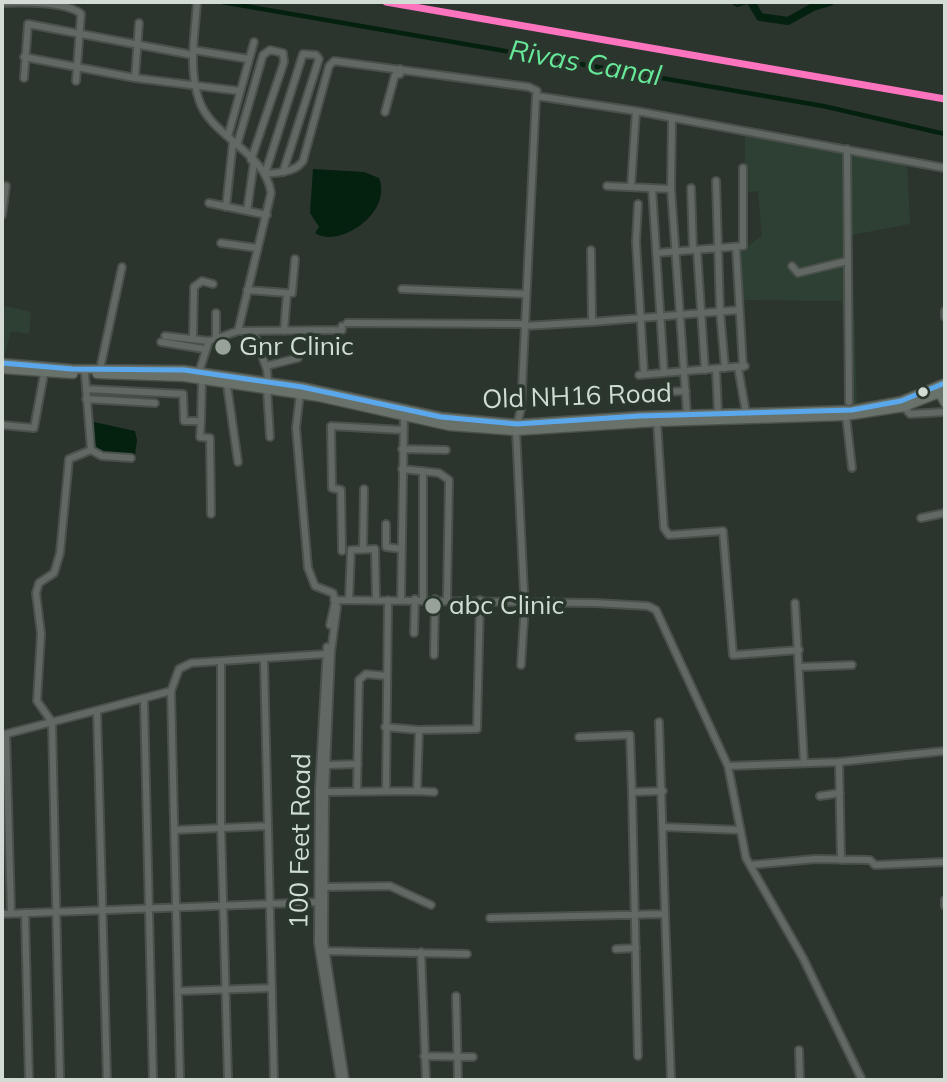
<!DOCTYPE html>
<style>
body{margin:0}
#map{position:relative;width:947px;height:1082px;overflow:hidden;background:#2c342e;font-family:Mulish,sans-serif}
canvas{display:block}
.frame{position:absolute;inset:0;border:4px solid #d2dbd4;pointer-events:none}
</style>
<div id="map">
<canvas width="947" height="1082"></canvas>
<div class="frame"></div>
</div>
<script>
const ctx = document.querySelector('canvas').getContext('2d');
ctx.lineJoin = 'round';
function fillPath(path, color) { ctx.fillStyle = color; ctx.fill(path, 'evenodd'); }
function strokePath(path, color, width, dash) { ctx.strokeStyle = color; ctx.lineWidth = width; ctx.lineCap = dash ? 'butt' : 'round'; ctx.setLineDash(dash || []); ctx.stroke(path); }
function write(font, color, halo, rows, align = 'center') {
  ctx.font = font + ' Mulish,sans-serif'; ctx.lineWidth = 7; ctx.setLineDash([]); ctx.textBaseline = 'middle'; ctx.strokeStyle = halo; ctx.fillStyle = color; for (const [text, x, y, turn = 0] of rows) {
    ctx.save(); ctx.translate(x, y); ctx.rotate((+turn || 0) * Math.PI / 180); ctx.textAlign = isNaN(turn) ? turn : align; if (halo) ctx.strokeText(text, 0, 0); ctx.fillText(text, 0, 0); ctx.restore();
  }
}
fillPath(new Path2D(`
 M745 133 907 163 910 224 852 235 857 406 846 407 842 301 740 300 739 254 762 235 758 191 745 192Z
 M2 305 31 312 29 334 11 331 3 361Z`), '#2e4033');
fillPath(new Path2D(`
 M313 169 364 172 379 178C393 213 339 249 315 233L319 227 310 213Z
 M94 422 135 431 137 440 135 455 99 454 93 447 90 430Z`), '#04200f');
strokePath(new Path2D(`
 M731 2 737 6 750 2`), '#04200f', 2);
strokePath(new Path2D(`
 M222 2 823 106 945 134`), '#04200f', 4.5);
strokePath(new Path2D(`
 M751 2 760 17 788 21 813 7 830 2`), '#04200f', 8);
const minor = new Path2D(`
 M197 2C195 34 188 68 199 100 211 137 266 152 271 193L238 331 209 341 199 372
 M2 3C20 2 67 1 81 14L76 81
 M193 50 249 59
 M24 57 135 78 240 91
 M24 78 28 24 193 55
 M135 78 139 23
 M385 112 395 75 400 74V69
 M672 119 671 189 687 414
 M228 136 254 42
 M237 145 263 55 270 50 283 53 284 62 251 160
 M847 149 849 402
 M283 172 319 59 316 55 303 54 265 174C280 172 294 173 303 161L329 66 334 61 529 87 537 91 536 96
 M716 181 720 311 725 368
 M607 186 671 189
 M631 187 636 111
 M652 188 664 372
 M691 188 693 250
 M209 203 267 215
 M638 204 636 242 644 374
 M226 207 233 142
 M247 211 254 162
 M2 215 6 186
 M221 243 257 248
 M736 248 743 367
 M591 250 592 322 739 310
 M697 250 705 370
 M656 253 743 246V168
 M792 266 798 273 847 261
 M402 289 525 294
 M247 290 287 293
 M945 311V317
 M216 313V337
 M347 323 524 324
 M524 326 592 322
 M238 331 342 330V326
 M284 331 287 293H292L295 259
 M254 333 267 370 268 383
 M165 336 209 341
 M193 339 194 287 202 281 213 284
 M161 342 204 349
 M266 366 298 358
 M738 367 746 413
 M100 369 122 267
 M716 369 718 413
 M85 374 91 450 102 456 131 458
 M639 375 745 366
 M227 385 238 462
 M86 389 183 394 184 421H201L202 380
 M267 389 270 437
 M662 392 686 391
 M300 394 296 428 308 568 315 586 333 593 337 607 331 652 325 792 324 942 345 1080
 M86 399 155 403
 M904 407 910 414 945 412
 M846 416 852 468
 M201 421 200 437 210 438 211 514
 M657 422 664 528 669 535 723 531 733 655 799 650
 M517 424 521 409 536 96 636 111 945 168
 M2 425 34 428 44 374
 M516 431 524 593 520 602
 M402 449 446 450
 M402 469 439 473 449 480 447 599
 M423 471V600
 M921 518 945 513
 M386 524V547L401 549
 M363 549 364 489
 M342 551 341 490 332 488 331 426 402 430
 M401 599 404 415
 M334 600 595 603 648 606 656 610 728 766 746 858 803 958 862 1080
 M349 600 351 550 375 549 376 599
 M795 603 804 763
 M330 625 335 602
 M414 633 415 599
 M327 647 319 789 318 943 340 1080
 M434 655 435 599
 M264 660 274 1080
 M221 662V827L228 1080
 M521 665 525 603
 M800 667 852 665
 M171 691 180 1080
 M144 700 153 1080
 M97 711 107 1080
 M659 722 665 914
 M385 727 419 730 477 729 480 600
 M6 734 11 912
 M2 735 171 691 179 669 191 663 326 654
 M579 737 630 735 632 792
 M839 762 841 860
 M326 765 358 764
 M728 766 839 762 945 751
 M357 791 359 680 366 674 387 676
 M386 791 388 600
 M417 791 434 792
 M325 792 417 791 419 730
 M820 796 840 793
 M664 827 740 830
 M175 830 267 826
 M750 865 815 859 870 860 875 865 945 862
 M325 887 390 886 431 905
 M945 900V906
 M25 913 29 1080
 M2 914 321 902
 M490 918 665 914 671 1080
 M616 949 636 948
 M326 951 467 954
 M421 952 426 1080
 M180 991 271 988
 M456 996 458 1080
 M799 1050 800 1080
 M424 1056 473 1057
 M638 1056 632 792 663 791
 M60 1080 52 722 37 701 41 634 36 593 39 583 54 573 60 553 69 459 91 450`);
const major = new Path2D(`
 M2 363 72 369 184 370 302 387 441 417 517 424 640 416 852 410 901 401 945 383
 M2 369 73 374
 M97 374 184 377 319 397 449 426 516 431 657 422 846 416 904 407 945 391
 M938 391 945 403`);
strokePath(minor, '#4a514c', 10);
strokePath(major, '#4a514c', 11);
strokePath(minor, '#626864', 6);
strokePath(major, '#68726b', 8);
strokePath(new Path2D(`
 M2 363 72 369 184 370 302 387 441 417 517 424 640 416 852 410 901 401 945 383`), '#5aa8eb', 5);
strokePath(new Path2D(`
 M386 2 945 99`), '#fc73be', 7);
for (const [x, y, r, color] of [
 [223,347,9,"#98a19a"],
 [923,392,6,"#d2dbd4"],
 [433,606,9,"#98a19a"]
]) { const dot = new Path2D(); dot.arc(x, y, r, 0, 2 * Math.PI); ctx.fillStyle = color; ctx.fill(dot); strokePath(dot, '#29372d', 2.5); }
write('26px', '#d2dbd4', '#29372d', [
 ["Gnr Clinic",239,347],
 ["abc Clinic",449,606]
], 'left');
write('26px', '#d2dbd4', '#29372d', [
 ["Old NH16 Road",577,397,-2],
 ["100 Feet Road",301,841,-89]
]);
write('italic 28px', '#67e798', '#29372d', [
 ["Rivas Canal",585,64,10]
]);
</script>
